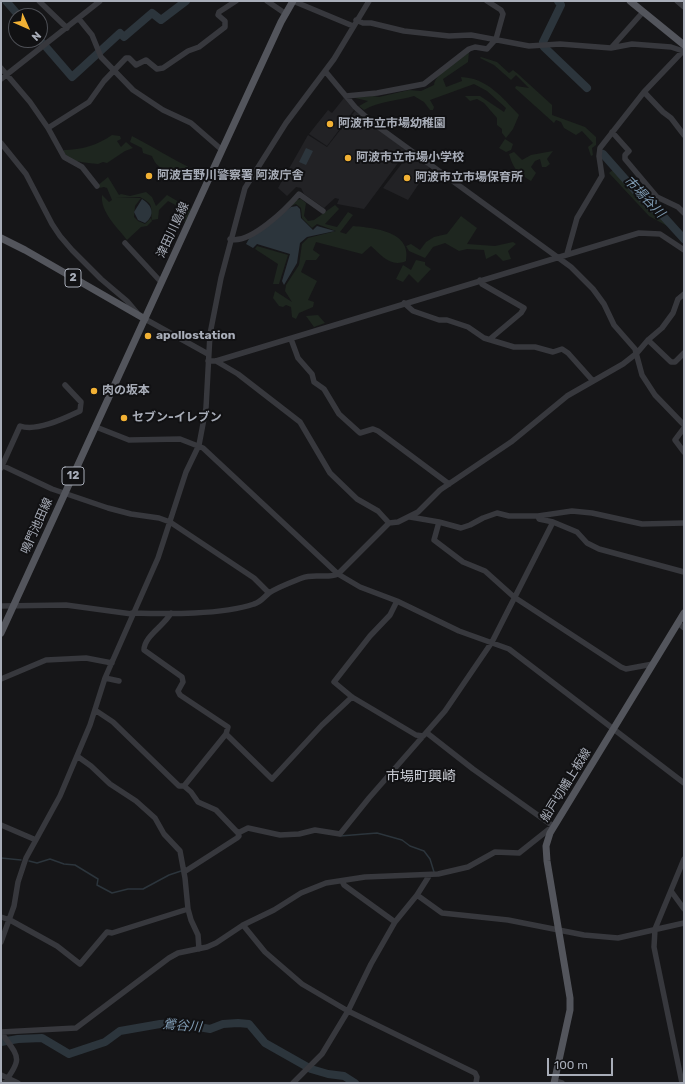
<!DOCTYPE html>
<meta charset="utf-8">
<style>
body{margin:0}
#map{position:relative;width:685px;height:1084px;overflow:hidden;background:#161618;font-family:Rubik,sans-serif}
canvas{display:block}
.frame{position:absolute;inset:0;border:2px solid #a8adb8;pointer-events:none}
.north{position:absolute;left:8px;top:8px;width:40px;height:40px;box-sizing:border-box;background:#111113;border:1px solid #4d4f55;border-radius:50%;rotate:135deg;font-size:11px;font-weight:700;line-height:16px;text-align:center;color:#a8adb8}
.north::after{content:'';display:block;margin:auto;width:14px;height:18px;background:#f2b134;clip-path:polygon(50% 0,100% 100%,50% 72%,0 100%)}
.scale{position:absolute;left:547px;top:1058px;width:66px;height:18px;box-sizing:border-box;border:2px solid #a8adb8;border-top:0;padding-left:5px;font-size:12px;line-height:14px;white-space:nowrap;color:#a8adb8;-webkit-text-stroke:3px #111113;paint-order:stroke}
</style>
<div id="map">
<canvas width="685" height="1084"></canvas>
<div class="frame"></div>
<div class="north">N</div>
<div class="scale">100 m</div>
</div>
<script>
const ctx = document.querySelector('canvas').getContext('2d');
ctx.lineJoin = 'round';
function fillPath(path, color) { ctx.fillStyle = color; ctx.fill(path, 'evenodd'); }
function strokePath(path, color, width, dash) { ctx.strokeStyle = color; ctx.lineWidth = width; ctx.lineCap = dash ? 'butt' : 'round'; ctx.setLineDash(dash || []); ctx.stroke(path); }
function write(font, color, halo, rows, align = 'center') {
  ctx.font = font + ' Rubik,"Noto Sans JP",sans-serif'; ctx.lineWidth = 4; ctx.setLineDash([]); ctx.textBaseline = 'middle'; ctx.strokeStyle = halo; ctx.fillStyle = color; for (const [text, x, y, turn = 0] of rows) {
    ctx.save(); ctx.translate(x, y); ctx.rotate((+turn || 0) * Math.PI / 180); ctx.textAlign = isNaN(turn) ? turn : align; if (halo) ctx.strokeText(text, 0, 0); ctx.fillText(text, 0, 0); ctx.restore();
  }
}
fillPath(new Path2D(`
 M344 98 354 110 327 146 309 134 328 110 332 113Z
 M355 111 407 151 364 209 337 204 339 199 335 198 324 208 304 194 301 188 296 187 287 196 278 188 308 135 327 147Z
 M412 154 430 167 408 200 383 188 403 162Z`), '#222225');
fillPath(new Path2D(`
 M469 52 468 62 443 79 446 87 462 81 461 77C487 78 502 97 519 115L513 129 506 138 502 133V129L497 125V118L484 103 477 99 470 101 465 96H480L504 112 506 108 487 91 474 84 430 100 434 107 433 110H430L424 102 414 96C397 101 379 101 364 110L359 106 368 101 351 97 373 96 379 97 409 90 421 91 434 85C435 73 460 59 469 52Z
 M481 57 497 62 509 73 513 70 518 74 552 105V115L585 127 596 137V145L592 148 593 155 591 156 588 147 593 143 582 131 576 135 564 128 561 122 556 120 554 123 515 88 516 86 529 88 516 75 511 80 494 65 480 58Z
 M112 135 120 136 121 139 117 141 121 147 126 142 133 148 125 151 107 163 103 162 98 164C88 163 78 162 68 159L64 152V150C81 150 98 145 112 135Z
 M132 136C157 149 180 164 205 175L204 180 186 175H169L165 173 163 168C157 167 154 161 152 156L143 153 142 148 130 142Z
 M505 139 513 144 511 150 506 152 499 148Z
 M553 151 547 159 550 164 546 167H542L540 159 535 161 531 167 536 173 531 181C517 172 514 170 509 154L514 152 522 160 531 155Z
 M614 169 646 206 670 226 669 227 649 216 609 173Z
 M108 177 119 195 121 194 130 196 146 192 152 197 156 206 167 195 191 209 185 222 179 217 181 208 168 201 159 210 158 219 152 220C150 206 155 205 140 197L116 198H141L135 206 134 217 138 221 145 224 151 218 152 221 147 226 141 227 127 240C118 228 100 212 102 195L109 202 112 200 107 188 104 187 99 188 97 186Z
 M301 199 306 203 304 216 308 221 314 220 335 205 339 209 325 224 337 227 348 212 353 215 340 232 346 234 353 226C374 228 412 231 406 261 391 268 381 255 371 246L362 254 316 242 313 250 320 255 316 260H306L301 272 317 281 308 300 314 302 313 307 299 313 296 319 292 317 291 307 286 305 283 307 279 306 273 298 275 291 292 302 285 291 286 285 299 265 302 244 308 238 336 231 317 224 312 228 302 218 301 208 296 204 291 206 296 200Z
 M461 216 477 228 467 244 495 246 513 242 516 244 508 251 511 259 503 261 496 254 486 259 484 250 467 249 459 251 445 243 433 247 425 258 409 251 406 246 411 244 420 250 426 242 434 237 447 234Z
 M257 246 288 255 279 284H273L278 264 255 249Z
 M416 260 425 262V265L431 269 418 283 409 274 403 282 396 279 403 265 411 270Z
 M318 315 325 323 314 327 306 316Z`), '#1e261f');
fillPath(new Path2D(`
 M306 148 313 151 306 165 299 162Z
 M142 199C152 205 156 215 145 223L138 220 134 212Z
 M297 206 300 209 301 218 313 230 317 226 335 231 307 237 300 243 297 263 284 285 282 281 290 254 257 244 253 248 246 244 250 237 291 207Z`), '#2c353c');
strokePath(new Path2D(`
 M340 836 377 833 402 840 410 846 424 851 430 859 434 872
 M1 858 21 860
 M29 861 37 863 50 859 64 864 75 865 98 879 97 885 112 893 128 889H143L169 875 181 871`), '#2c353c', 1.5);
strokePath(new Path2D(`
 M6 1 19 16
 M40 40 72 77 120 33 124 37 152 13 161 20 186 1
 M543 42 561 5 558 1
 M544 47 587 88
 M603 154 648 205 664 217 684 239
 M1 1042 18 1039 42 1038 69 1054 105 1042 120 1031 160 1024 176 1023 210 1029 223 1024 238 1023 249 1024 265 1043 311 1069 328 1074 344 1076 355 1083`), '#2c353c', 8);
strokePath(new Path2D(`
 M39 1 67 28
 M267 1 286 14
 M293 1 353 26
 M677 1 684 7
 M79 19 92 35 101 57 133 90 163 110 191 123 222 150
 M356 20 363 23H371L404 31 449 36 471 35 529 46 560 44 611 48 643 12
 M611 48 632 44 671 47 683 51
 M1 68 30 102 48 128 64 157 82 167 97 186
 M325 71 355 107 373 123 571 267 593 289 604 304 614 325 635 349 642 375 655 395 684 425
 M1 79 100 1
 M644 92 663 112 671 118 684 135
 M346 96 377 93 424 84 469 49 475 47 487 49 496 39 503 14 501 10 487 1
 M48 128 89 102 104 81 126 58H129L136 65 146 60 157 69 163 68 188 51 199 47 225 27V21L218 15 219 12 236 1
 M612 132 629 151 625 155V159L657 197 678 207 684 213
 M1 143 26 174 52 224 60 236 72 250 101 279 127 301 138 314
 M230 239C250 245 287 208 299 194L323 211
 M125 243 161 282
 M567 254 577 218 602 176 599 156 600 148 644 92 684 50
 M480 280 482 284 524 308 521 313 490 339
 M404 303 413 311 439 320H447L468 327 484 338 514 347H535L553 352 562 349 568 353 593 381
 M145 319 208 354
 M291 339 298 358 312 374 314 382 324 389 339 414 360 433 373 429 378 431 449 484
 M648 340 671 362H675L684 353
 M208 361H216L639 233 660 234 684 250
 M216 361 238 374 300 422 330 473 357 499 378 511 389 523
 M96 427 129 440 180 439 203 448 338 574 360 587 397 601 459 631 509 649 684 783
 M684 428 675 440 684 452
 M1 465 52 489 108 508 131 514 159 518 170 522 254 578 269 593
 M1 468 20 426C37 432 65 418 80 411L81 402 65 385
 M538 516 539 519 553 522 577 532 587 543 599 549 684 572
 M410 517 439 522 461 528 470 525 483 518 497 513 509 516H538L572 511 592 513 642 524 684 523
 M439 522 434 540 463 562 485 571 514 597 621 667 626 669 653 664
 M397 601 390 615 370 636 334 682 352 697 416 735 423 736
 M1 606 66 605 132 614
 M132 613C167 614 222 615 254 604 261 602 264 597 269 593 278 587 292 582 302 578 314 573 327 579 338 574L389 523 398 522 418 512 440 490 511 442 567 396 623 364 637 353 648 340 662 328 673 313 678 299 684 294
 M171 613C165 625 144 636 144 650L182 677 183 682 178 691 180 695 228 727 226 734 184 786
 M678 623 684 628
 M105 678 119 681
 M1 679 46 660 86 658 112 663
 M95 710 113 722 179 786H184L191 792 198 802 216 810 238 833 239 836 237 838 184 872
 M226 734 272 779 322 725 352 697
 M77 756 91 766 110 784 136 801 155 818 164 834 180 851 185 878 188 909 191 920 198 935 199 949
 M1 825 36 840
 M238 833 248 828 280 835 299 834 315 830 340 834 369 798 445 711 492 642 553 522
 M342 881 344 885 395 922
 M671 891 684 909
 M417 895 442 913 508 920 584 935 618 938 684 923
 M1 917 10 920 57 946 80 964 107 932 112 933 188 909
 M243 925 265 952 302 984 348 1011 475 1073 477 1077 476 1083
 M1 942 14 906 18 882 26 858 60 796 90 725 105 678 158 558 186 472 199 445 206 408 210 334 221 278 245 188 286 123 334 59 369 1
 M1 1032 76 1028 169 958 178 953 207 947 216 943 243 925 274 910 301 893 326 883 365 877 438 874 468 867 495 852 519 853 553 826 473 769 427 733
 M1 1032C18 1057 24 1057 4 1083
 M1 1075 18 1083
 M555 1081 562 1083
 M293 1083 322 1054 348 1011 371 964 395 922 417 895 429 876
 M682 1083 656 957 654 947 655 929 684 859`), '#37383d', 5.5);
strokePath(new Path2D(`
 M630 1 684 45
 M1 238 25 250 145 319
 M1 633 222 150 281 22 293 1
 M554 1083 570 1010V998L547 861 546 846 550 833 684 613`), '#53555c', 7);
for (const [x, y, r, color] of [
 [330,124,4,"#f2b134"],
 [348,158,4,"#f2b134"],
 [149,176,4,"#f2b134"],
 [407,178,4,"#f2b134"],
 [148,336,4,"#f2b134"],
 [94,391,4,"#f2b134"],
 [124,418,4,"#f2b134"]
]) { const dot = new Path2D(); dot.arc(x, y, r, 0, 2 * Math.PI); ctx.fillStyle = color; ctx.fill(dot); strokePath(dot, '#111113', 1.5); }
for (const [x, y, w] of [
 [73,278,16],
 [73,476,22]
]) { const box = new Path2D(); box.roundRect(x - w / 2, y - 9, w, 18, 3); ctx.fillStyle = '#111113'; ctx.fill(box); strokePath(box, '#a8adb8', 1); }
write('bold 11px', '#a8adb8', null, [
 ["2",73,278],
 ["12",73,476]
]);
write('bold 12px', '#a8adb8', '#111113', [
 ["阿波市立市場幼稚園",338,124],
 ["阿波市立市場小学校",356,158],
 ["阿波吉野川警察署 阿波庁舎",157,176],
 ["阿波市立市場保育所",415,178],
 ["apollostation",156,336],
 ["肉の坂本",102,391],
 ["セブン-イレブン",132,418]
], 'left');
write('12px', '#a8adb8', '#111113', [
 ["津田川島線",173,230,-65],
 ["鳴門池田線",37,526,-66],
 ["船戸切幡上板線",566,785,-58]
]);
write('italic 13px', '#7f9bb3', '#111113', [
 ["市場谷川",644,197,46],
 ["鶯谷川",182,1026,5]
]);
write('14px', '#c9ccd4', '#111113', [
 ["市場町興崎",421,777]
]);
</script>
